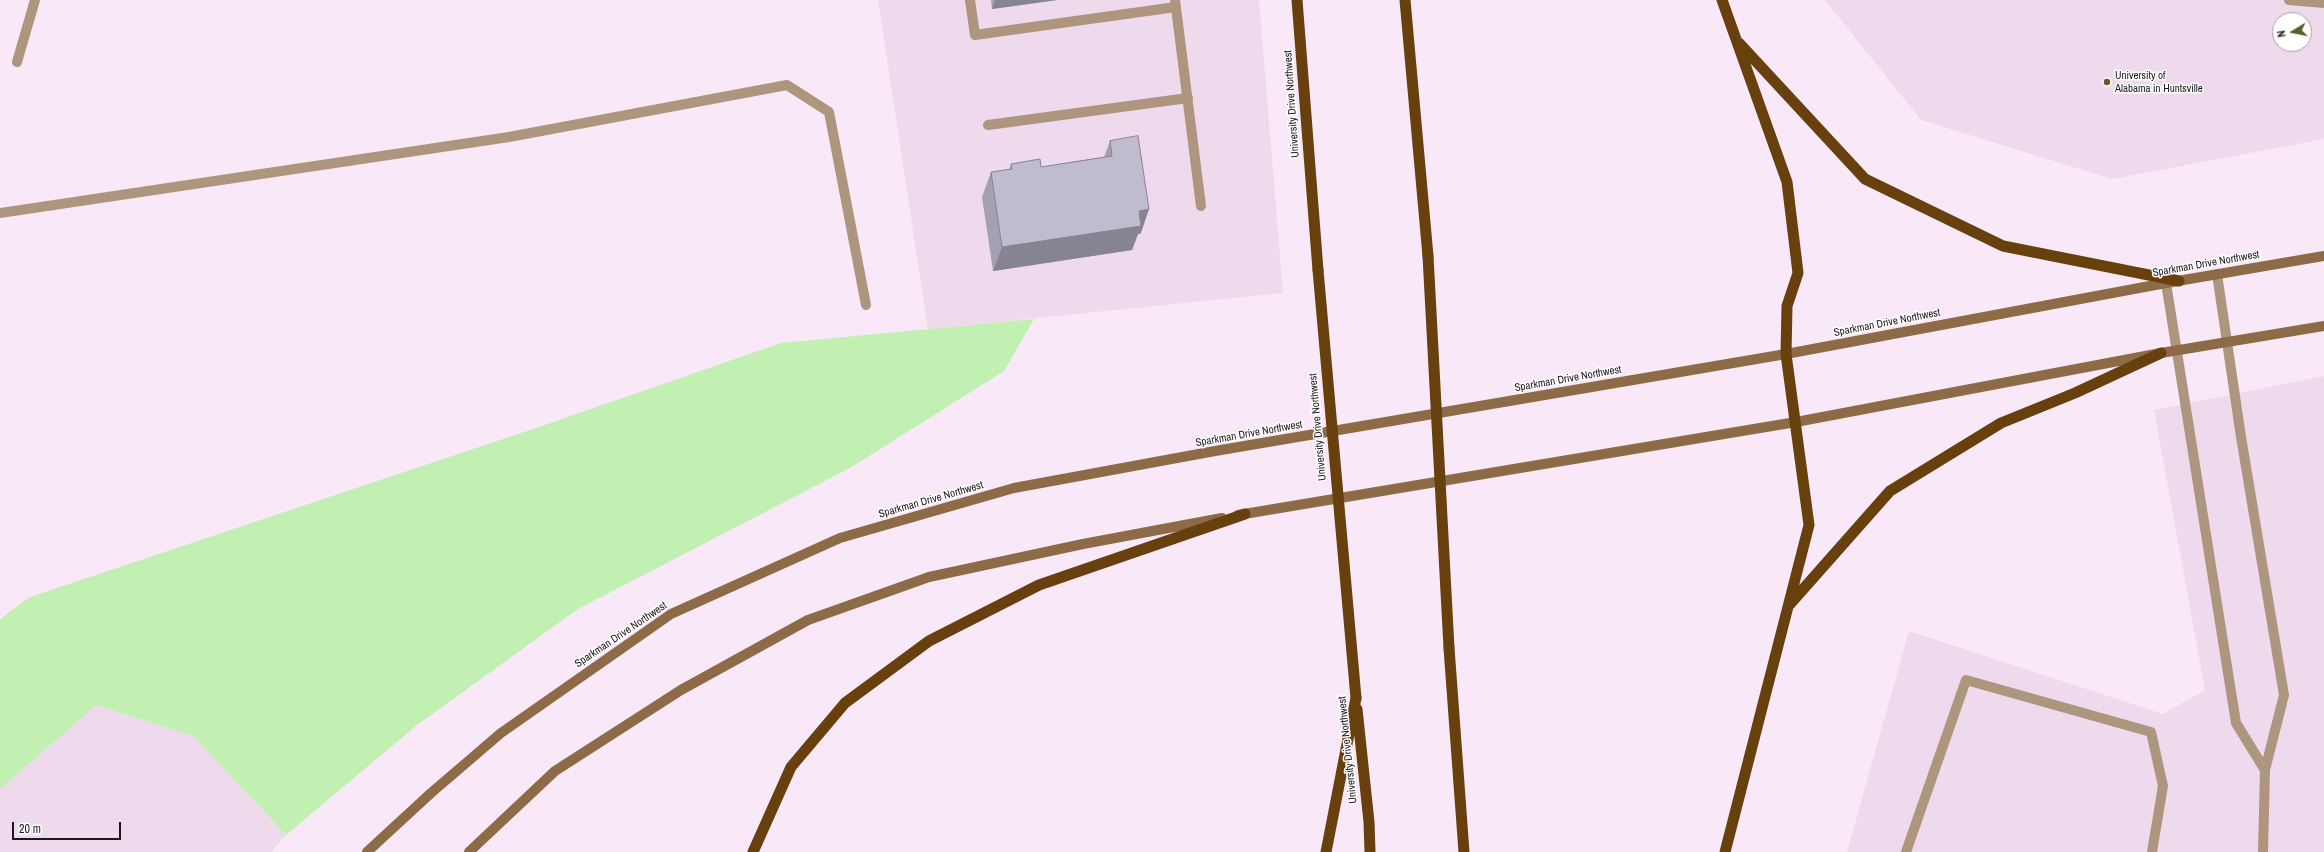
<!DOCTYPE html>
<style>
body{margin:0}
#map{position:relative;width:2324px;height:852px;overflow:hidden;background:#f9e9f8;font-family:"Archivo Narrow",sans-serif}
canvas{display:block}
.north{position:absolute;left:2272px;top:12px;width:40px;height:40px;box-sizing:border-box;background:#fff;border:1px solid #a5a3a5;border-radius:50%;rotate:260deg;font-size:11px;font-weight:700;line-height:16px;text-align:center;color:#1d181d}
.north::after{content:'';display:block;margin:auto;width:14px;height:18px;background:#5e5e2a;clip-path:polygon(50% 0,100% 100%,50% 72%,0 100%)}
.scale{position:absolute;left:12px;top:822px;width:109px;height:18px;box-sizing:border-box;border:2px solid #1d181d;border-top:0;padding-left:5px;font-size:12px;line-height:14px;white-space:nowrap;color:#1d181d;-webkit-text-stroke:3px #fff;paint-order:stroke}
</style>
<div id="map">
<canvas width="2324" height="852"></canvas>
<div class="north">N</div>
<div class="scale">20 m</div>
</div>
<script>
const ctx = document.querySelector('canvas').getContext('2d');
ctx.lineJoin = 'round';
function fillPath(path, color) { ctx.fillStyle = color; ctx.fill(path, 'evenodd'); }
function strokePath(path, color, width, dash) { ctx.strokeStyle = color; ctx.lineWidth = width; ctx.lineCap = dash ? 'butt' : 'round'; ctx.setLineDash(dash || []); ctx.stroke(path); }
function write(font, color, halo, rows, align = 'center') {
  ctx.font = font + ' "Archivo Narrow",sans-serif'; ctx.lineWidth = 3; ctx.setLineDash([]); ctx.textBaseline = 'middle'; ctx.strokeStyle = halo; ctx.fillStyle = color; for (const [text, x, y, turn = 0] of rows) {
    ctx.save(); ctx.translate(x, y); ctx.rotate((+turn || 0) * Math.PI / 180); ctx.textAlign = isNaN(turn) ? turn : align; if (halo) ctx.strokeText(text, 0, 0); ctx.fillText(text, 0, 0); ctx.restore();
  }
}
fillPath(new Path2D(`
 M878 0H1259L1283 293 928 329Z
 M1825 0H2324V139L2112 179 1921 120ZM2280 20H2304V44H2280Z
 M2324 376V852H1847L1909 631 2163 714 2205 690 2154 410Z
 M95 705 193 736 286 835 271 852H0V789Z`), '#efd9ed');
fillPath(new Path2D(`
 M1034 319 1004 371 850 468 578 609 417 725 286 835 193 736 96 705 0 789V619L30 597 533 429 781 343Z`), '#c2efb2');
strokePath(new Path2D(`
 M970 0 975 35 1176 7
 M1175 0 1201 206
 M17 62 35 0
 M988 125 1188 98
 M0 213 509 137 787 85 829 112 866 305
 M2217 274 2241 437 2284 695 2265 770 2263 852
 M2166 283 2236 723 2265 770
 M1906 852 1966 680 2151 732 2163 786 2152 852`), '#ae967e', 10);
strokePath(new Path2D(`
 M2289 0 2324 3`), '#ae967e', 10);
strokePath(new Path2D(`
 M1238 515 1796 422 2161 353 2324 326
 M367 852 431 793 501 733 671 614 840 538 1014 488 1215 451 1786 354 2166 283 2324 256
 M469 852 555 771 681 690 808 620 929 577 1083 544 1222 518`), '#8d6b47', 10);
strokePath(new Path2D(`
 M1297 0 1318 270
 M1405 0 1428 256
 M1722 0 1787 182 1798 273 1787 306 1786 354 1809 525 1725 852
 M1739 43 1865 179 2003 246 2179 281
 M1790 604 1890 491 2001 423 2075 393 2161 353
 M1449 648 1464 852
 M1357 709 1369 822 1370 852
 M753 852 791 767 845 703 929 641 1039 585 1245 514
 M1326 852 1356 698`), '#68400e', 11);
strokePath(new Path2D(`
 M1428 256 1449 648
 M1318 270 1356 698`), '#68400e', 11);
fillPath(new Path2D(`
 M991 0H1057L992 9Z
 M1110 141 1141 233 1138 234 1132 250 993 271 982 197 991 172 1009 170 1011 164 1041 167 1104 157Z`), '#a4a2b2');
fillPath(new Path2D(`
 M995 0H1057L992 9Z
 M1149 209 1141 233 1138 234 1132 250 993 271 1002 247 1139 211Z`), '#868491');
const building = new Path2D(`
 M1138 136 1149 209 1139 211 1141 226 1002 247 991 172 1012 169 1011 164 1040 159 1041 167 1112 156 1110 141Z`);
fillPath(building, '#bfbccf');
strokePath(building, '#868491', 1);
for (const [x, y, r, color] of [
 [2107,82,4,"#5e5e2a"]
]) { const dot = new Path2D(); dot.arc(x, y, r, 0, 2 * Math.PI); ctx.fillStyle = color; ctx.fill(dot); strokePath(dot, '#fff', 1.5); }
write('11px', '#1d181d', '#fff', [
 ["University of",2115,76],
 ["Alabama in Huntsville",2115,89]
], 'left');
write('11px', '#1d181d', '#fff', [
 ["University Drive Northwest",1292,104,-94],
 ["Sparkman Drive Northwest",2206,264,-10],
 ["Sparkman Drive Northwest",1887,323,-11],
 ["Sparkman Drive Northwest",1568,379,-10],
 ["University Drive Northwest",1318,427,-95],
 ["Sparkman Drive Northwest",1249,434,-10],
 ["Sparkman Drive Northwest",931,500,-16],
 ["Sparkman Drive Northwest",621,635,-34],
 ["University Drive Northwest",1348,750,-96]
]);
</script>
